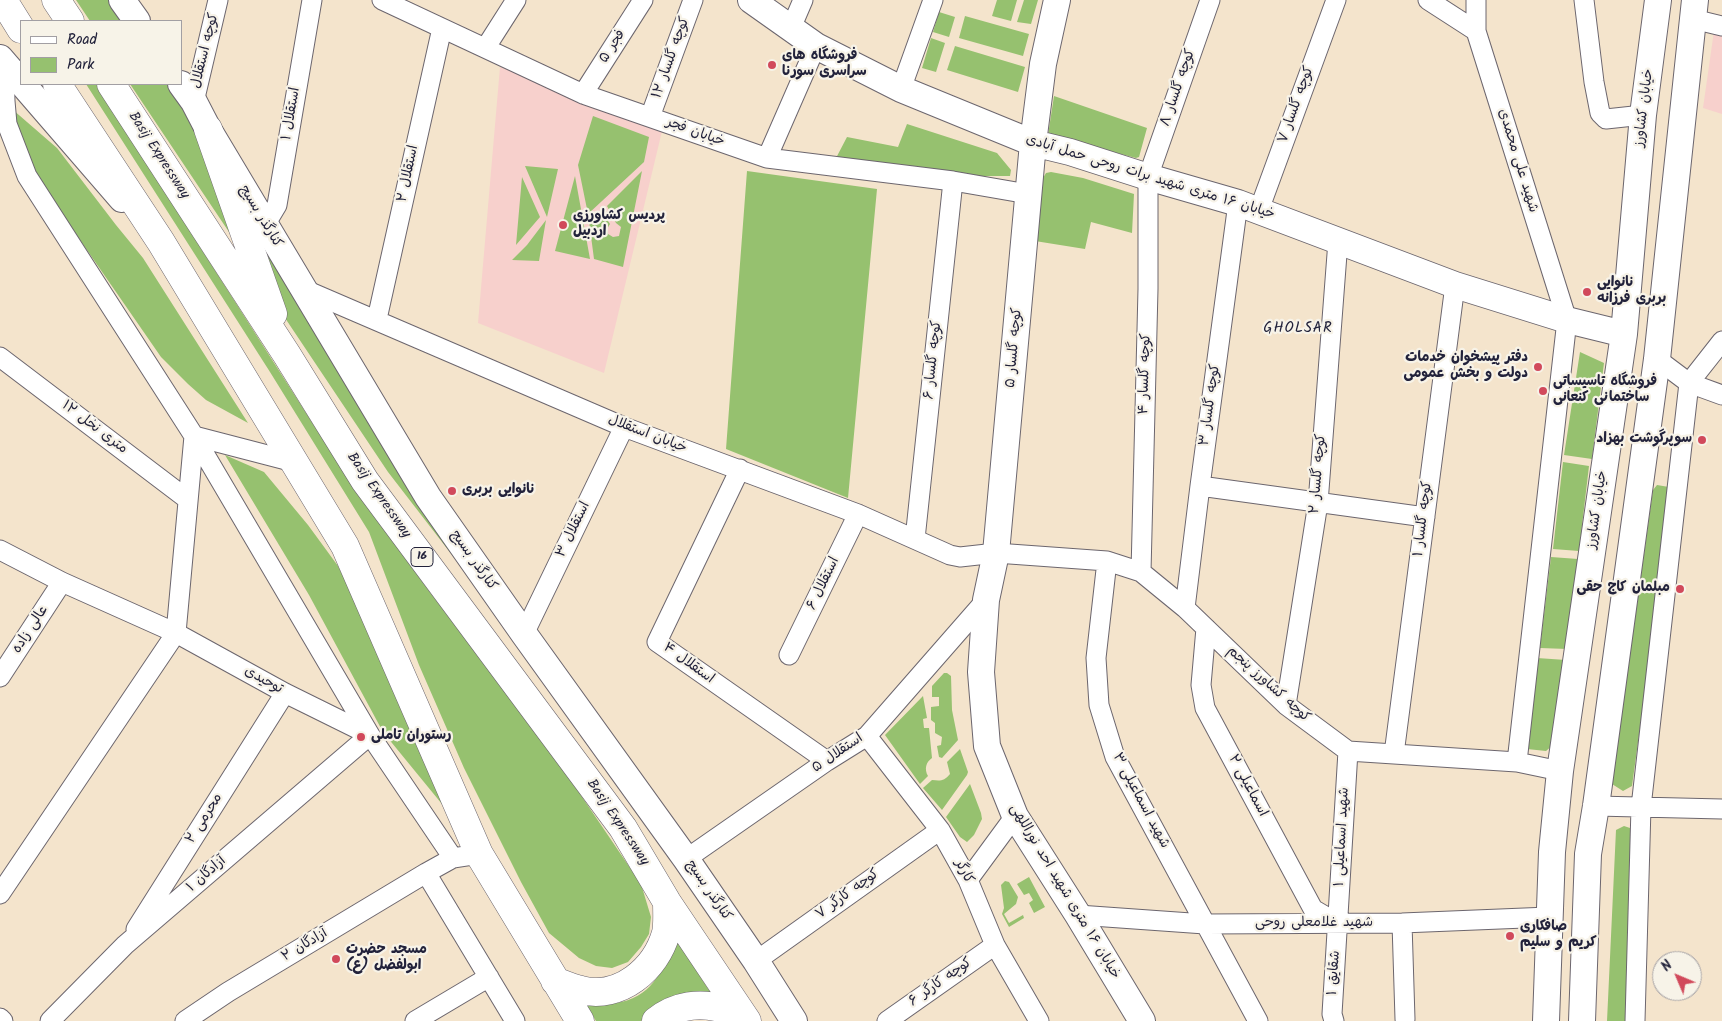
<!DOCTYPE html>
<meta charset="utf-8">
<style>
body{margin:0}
#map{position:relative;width:1722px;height:1021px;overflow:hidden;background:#f4e4cc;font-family:Kalam,sans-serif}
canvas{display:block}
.legend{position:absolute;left:20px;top:20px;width:162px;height:65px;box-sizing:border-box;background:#f7f3e8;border:1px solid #a29fa3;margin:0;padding:6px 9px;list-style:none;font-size:15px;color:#22223b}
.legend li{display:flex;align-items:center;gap:10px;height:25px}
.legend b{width:25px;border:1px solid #a29fa3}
.north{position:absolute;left:1652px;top:951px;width:50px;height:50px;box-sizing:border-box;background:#f7f3e8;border:1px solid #a29fa3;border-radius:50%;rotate:315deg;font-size:14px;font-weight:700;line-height:20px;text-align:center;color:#22223b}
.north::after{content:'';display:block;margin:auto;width:18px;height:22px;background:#d1495b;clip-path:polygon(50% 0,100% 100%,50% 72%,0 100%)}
</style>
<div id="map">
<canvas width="1722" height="1021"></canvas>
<ul class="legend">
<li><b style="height:6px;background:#fff"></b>Road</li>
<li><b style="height:14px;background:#96c16f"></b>Park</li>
</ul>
<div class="north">N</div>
</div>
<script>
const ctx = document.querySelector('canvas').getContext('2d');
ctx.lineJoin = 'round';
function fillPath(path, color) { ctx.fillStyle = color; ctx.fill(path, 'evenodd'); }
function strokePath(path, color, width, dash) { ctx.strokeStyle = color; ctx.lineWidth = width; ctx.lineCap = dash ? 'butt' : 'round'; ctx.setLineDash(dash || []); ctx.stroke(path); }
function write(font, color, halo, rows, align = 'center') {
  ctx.font = font + ' Kalam,"Playpen Sans Arabic",sans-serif'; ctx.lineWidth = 4.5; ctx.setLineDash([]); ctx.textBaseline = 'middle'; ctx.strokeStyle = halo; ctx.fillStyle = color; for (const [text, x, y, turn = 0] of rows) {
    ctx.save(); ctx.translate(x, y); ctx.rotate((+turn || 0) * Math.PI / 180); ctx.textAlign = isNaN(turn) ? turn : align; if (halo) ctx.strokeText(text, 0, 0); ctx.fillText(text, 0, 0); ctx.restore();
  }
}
fillPath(new Path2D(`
 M1714 31 1722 34V114L1703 108Z
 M500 67 663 127 604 373 478 323Z`), '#f7d0cc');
fillPath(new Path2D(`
 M76 0H117L130 21H90Z
 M997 0H1017L1011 21 992 16Z
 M1024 0H1038L1031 24 1017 22Z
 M939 12 955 17 949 37 933 32Z
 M965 16 1029 34 1023 56 959 38Z
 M931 38 945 43 936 72 922 68Z
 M955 46 1025 67 1018 92 947 70Z
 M86 84H96L345 474 429 591 557 760 641 884 651 917 649 934 641 947 628 962 612 968 596 966 579 958 549 933 521 882 464 768 419 665 369 532 270 372Z
 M130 84H170L191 117 237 244Z
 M1054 96 1147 128 1139 157 1136 158 1048 135Z
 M12 109 57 148 116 225 143 258 248 423 206 400 188 384 161 357 35 175Z
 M593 116 649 137 644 162 588 214 578 165Z
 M907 124 997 153 1011 170 1010 176H969L835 160 847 137 898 147Z
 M525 166 558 169 547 217Z
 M642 171 623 267 594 259 589 221 601 210 610 224 607 229 608 234 613 237 619 236 621 227 616 223 607 206Z
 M747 171 877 189 848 498 726 449Z
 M1051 172 1083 178 1134 194 1132 233 1091 222 1085 249 1035 241 1043 178 1046 173Z
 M575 176 590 259 555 251Z
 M522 177 540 217 516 245Z
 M546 220 539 261 512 260 527 245Z
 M261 234 506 625 388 472 281 312Z
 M1580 352 1604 363 1592 459 1564 455Z
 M225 455 264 472 308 525 338 566 381 651 410 730 455 820 383 732 309 595Z
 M1563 462 1589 466 1579 551 1553 549Z
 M1657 485 1669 487 1672 494 1632 786 1623 791 1612 784 1653 490Z
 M1551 557 1578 559 1567 649 1540 648Z
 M1537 658 1566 660 1553 745 1546 751 1527 749Z
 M944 673H947L951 676 952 710 958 740 942 758 939 757 937 746 941 745 942 737 935 733V723L931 720V707L939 706V697H932V686Z
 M923 696 927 718 923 719 924 728H929L932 758C926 762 924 769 928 776L920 784 885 735Z
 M960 749 968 772 967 775 942 810 923 788 932 780C941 781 944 781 950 774L947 762Z
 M970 784 981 813 982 819 974 835 967 842 960 837 946 817Z
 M1624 826 1630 828 1633 831 1625 1021H1607L1616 830Z
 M1029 877 1045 907 1034 913 1029 903 1033 900 1029 893 1024 895 1017 884Z
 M1005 881 1009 882 1018 897 1016 904 1004 914 1009 923 1023 915 1024 918 1009 927 1002 914 1004 908 1001 885Z
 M675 937 714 998 645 1015 641 1021H596L582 999C594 1000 610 1004 621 1002 655 995 665 965 675 937Z`), '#96c16f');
const street = new Path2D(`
 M382 0 583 94 767 158 953 181 1028 194
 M1428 0 1476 31
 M1476 0V31L1567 320 1517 762
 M1584 0 1594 82 1600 113 1606 119 1643 115
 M1693 19 1722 26
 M791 28 803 0
 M486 47 516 0
 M4 65 5 101 7 124 27 176 194 436 370 735 125 945 50 1021
 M901 89 933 0
 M583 94 643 0
 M194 102 218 0
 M650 117 693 0
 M767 158 816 46
 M1259 210 1336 0
 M265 225 277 205 312 0
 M303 289 624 427 858 514 950 555 960 557 996 553 1107 561 1141 572 1185 608 1286 705 1348 751 1517 762 1560 771
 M377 319 442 28
 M0 357 187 499
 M1657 359 1689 383 1722 395
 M194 436 294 462
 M740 469 657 642 827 761
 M1200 486 1425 517
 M915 539 953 181
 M0 550 62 582 176 633 285 693 370 735 453 858 479 854
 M1107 561 1096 658 1099 705 1115 757 1258 1021
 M1141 572 1148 289V177L1210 0
 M1185 608 1200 486 1238 203
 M1206 628 1201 685 1205 708 1313 909 1337 923
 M524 634 624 427
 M789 655 858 514
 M0 677 62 582
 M1286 705 1318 503 1338 241
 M867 736 940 830 968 880 995 945 1039 1021
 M1394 754 1455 285
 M1596 806 1722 809
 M453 858 426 873 515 1021
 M686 859 827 761 867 736 986 600
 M968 880 1015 816
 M0 894 176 633 194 436
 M1078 915 1205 924 1402 923 1549 917
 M1402 923 1405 1019
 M136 929 285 693
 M756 961 940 830
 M0 1018 3 1021
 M185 1021 228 992 426 873
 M415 1021 489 977
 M887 1021 995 945
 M1334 1021 1332 1014 1348 751
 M1635 1021 1641 807 1689 383 1722 341`);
const secondary = new Path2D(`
 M122 0 137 21
 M751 0 816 46 901 89 1033 143 1070 152 1148 177 1238 203 1455 285 1567 320 1624 334
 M1057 0 1043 64 1033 143 996 553 986 600 981 672 987 746 1015 816 1078 915 1142 1021
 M0 58 122 199
 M181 84 194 102 208 129 428 497 524 634 686 859 756 961 794 1021
 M1546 1021 1552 852 1560 771 1624 334 1643 115 1658 0
 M1582 1021 1588 854 1596 806 1657 359 1695 0`);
const highway = new Path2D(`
 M3 0 21 29
 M56 0 70 21
 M57 84 161 242 345 546 479 854 580 1021
 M111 84 287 355 365 481 623 828 667 902 747 1021
 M208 129 273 314
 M555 981C563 984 572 988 581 990 620 1000 656 969 666 933 668 923 667 912 667 902
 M656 1021C676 1005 700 1002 724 1009 731 1012 739 1017 745 1021`);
strokePath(street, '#6c666e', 21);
strokePath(secondary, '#6c666e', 28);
strokePath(highway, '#6c666e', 29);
strokePath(street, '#fff', 19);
strokePath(secondary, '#fff', 26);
strokePath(highway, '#fff', 28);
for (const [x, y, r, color] of [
 [772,65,5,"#d1495b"],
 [563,225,5,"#d1495b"],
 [1587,292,5,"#d1495b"],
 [1538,367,5,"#d1495b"],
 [1543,391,5,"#d1495b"],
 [1702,440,5,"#d1495b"],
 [452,491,5,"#d1495b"],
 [1680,589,5,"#d1495b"],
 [361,737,5,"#d1495b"],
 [1510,936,5,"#d1495b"],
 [336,959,5,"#d1495b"]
]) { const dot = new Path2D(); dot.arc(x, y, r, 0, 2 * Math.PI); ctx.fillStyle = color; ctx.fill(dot); strokePath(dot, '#f7f3e8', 2); }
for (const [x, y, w] of [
 [422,557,22]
]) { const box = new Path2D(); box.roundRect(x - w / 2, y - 9.5, w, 19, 4); ctx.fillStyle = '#f7f3e8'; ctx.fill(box); strokePath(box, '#22223b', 1); }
write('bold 12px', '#22223b', null, [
 ["16",422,557]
]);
write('14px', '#22223b', '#f7f3e8', [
 ["فجر ۵",613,47,-57],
 ["کوچه استقلال",206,51,-76],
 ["کوچه گلسار ۱۲",672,58,-70],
 ["کوچه گلسار ۸",1179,88,-71],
 ["کوچه گلسار ۷",1297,105,-70],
 ["خیابان کشاورز",1645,108,-83],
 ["استقلال ۱",292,114,-80],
 ["خیابان فجر",695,133,20],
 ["Basij Expressway",158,156,57],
 ["شهید علی محمدی",1517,161,73],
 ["استقلال ۲",409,174,-78],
 ["خیابان ۱۶ متری شهید برات روحی حمل آبادی",1150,178,17],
 ["کنارگذر بسیج",260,217,59],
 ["کوچه گلسار ۵",1015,348,-85],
 ["کوچه گلسار ۶",934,360,-84],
 ["کوچه گلسار ۴",1146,374,-88],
 ["کوچه گلسار ۳",1211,405,-82],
 ["۱۲ متری نخل",94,428,37],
 ["خیابان استقلال",647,435,21],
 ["کوچه گلسار ۲",1319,474,-85],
 ["Basij Expressway",378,496,55],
 ["خیابان کشاورز",1598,510,-82],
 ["کوچه گلسار ۱",1424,519,-83],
 ["استقلال ۳",574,530,-64],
 ["کنارگذر بسیج",473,561,55],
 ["استقلال ۶",824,584,-64],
 ["عالی زاده",31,630,-57],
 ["استقلال ۴",688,664,36],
 ["توحیدی",263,681,29],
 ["کوچه کشاورز پنجم",1268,685,42],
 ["استقلال ۵",838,754,-34],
 ["اسماعیلی ۲",1247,786,62],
 ["شهید اسماعیلی ۳",1140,801,62],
 ["محرمی ۲",205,819,-58],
 ["Basij Expressway",617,823,56],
 ["شهید اسماعیلی ۱",1343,837,-87],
 ["کارگر",963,872,63],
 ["آزادگان ۱",207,875,-41],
 ["کنارگذر بسیج",708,891,56],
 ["خیابان ۱۶ متری شهید احد نوراللهی",1064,892,59],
 ["کوچه کارگر ۷",848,895,-36],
 ["شهید غلامعلی روحی",1314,924],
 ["آزادگان ۲",305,946,-31],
 ["شقایق ۱",1335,973,-86],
 ["کوچه کارگر ۶",941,983,-35]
]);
write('bold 14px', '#22223b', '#f7f3e8', [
 ["فروشگاه های",782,57],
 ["سراسری سورنا",782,73],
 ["پردیس کشاورزی",573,217],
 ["اردبیل",573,233],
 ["نانوایی",1597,284],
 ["بربری فرزانه",1597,300],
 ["دفتر پیشخوان خدمات",1528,359,"right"],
 ["دولت و بخش عمومی",1528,375,"right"],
 ["فروشگاه تاسیساتی",1553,383],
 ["ساختمانی کنعانی",1553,399],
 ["سوپرگوشت بهزاد",1692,440,"right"],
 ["نانوایی بربری",462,491],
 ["مبلمان کاج حقی",1670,589,"right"],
 ["رستوران تاملی",371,737],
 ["صافکاری",1520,928],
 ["کریم و سلیم",1520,944],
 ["مسجد حضرت",346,951],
 ["ابولفضل (ع)",346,967]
], 'left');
ctx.letterSpacing = '1px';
write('15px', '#22223b', '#f7f3e8', [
 ["GHOLSAR",1298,329]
]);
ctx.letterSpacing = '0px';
</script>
